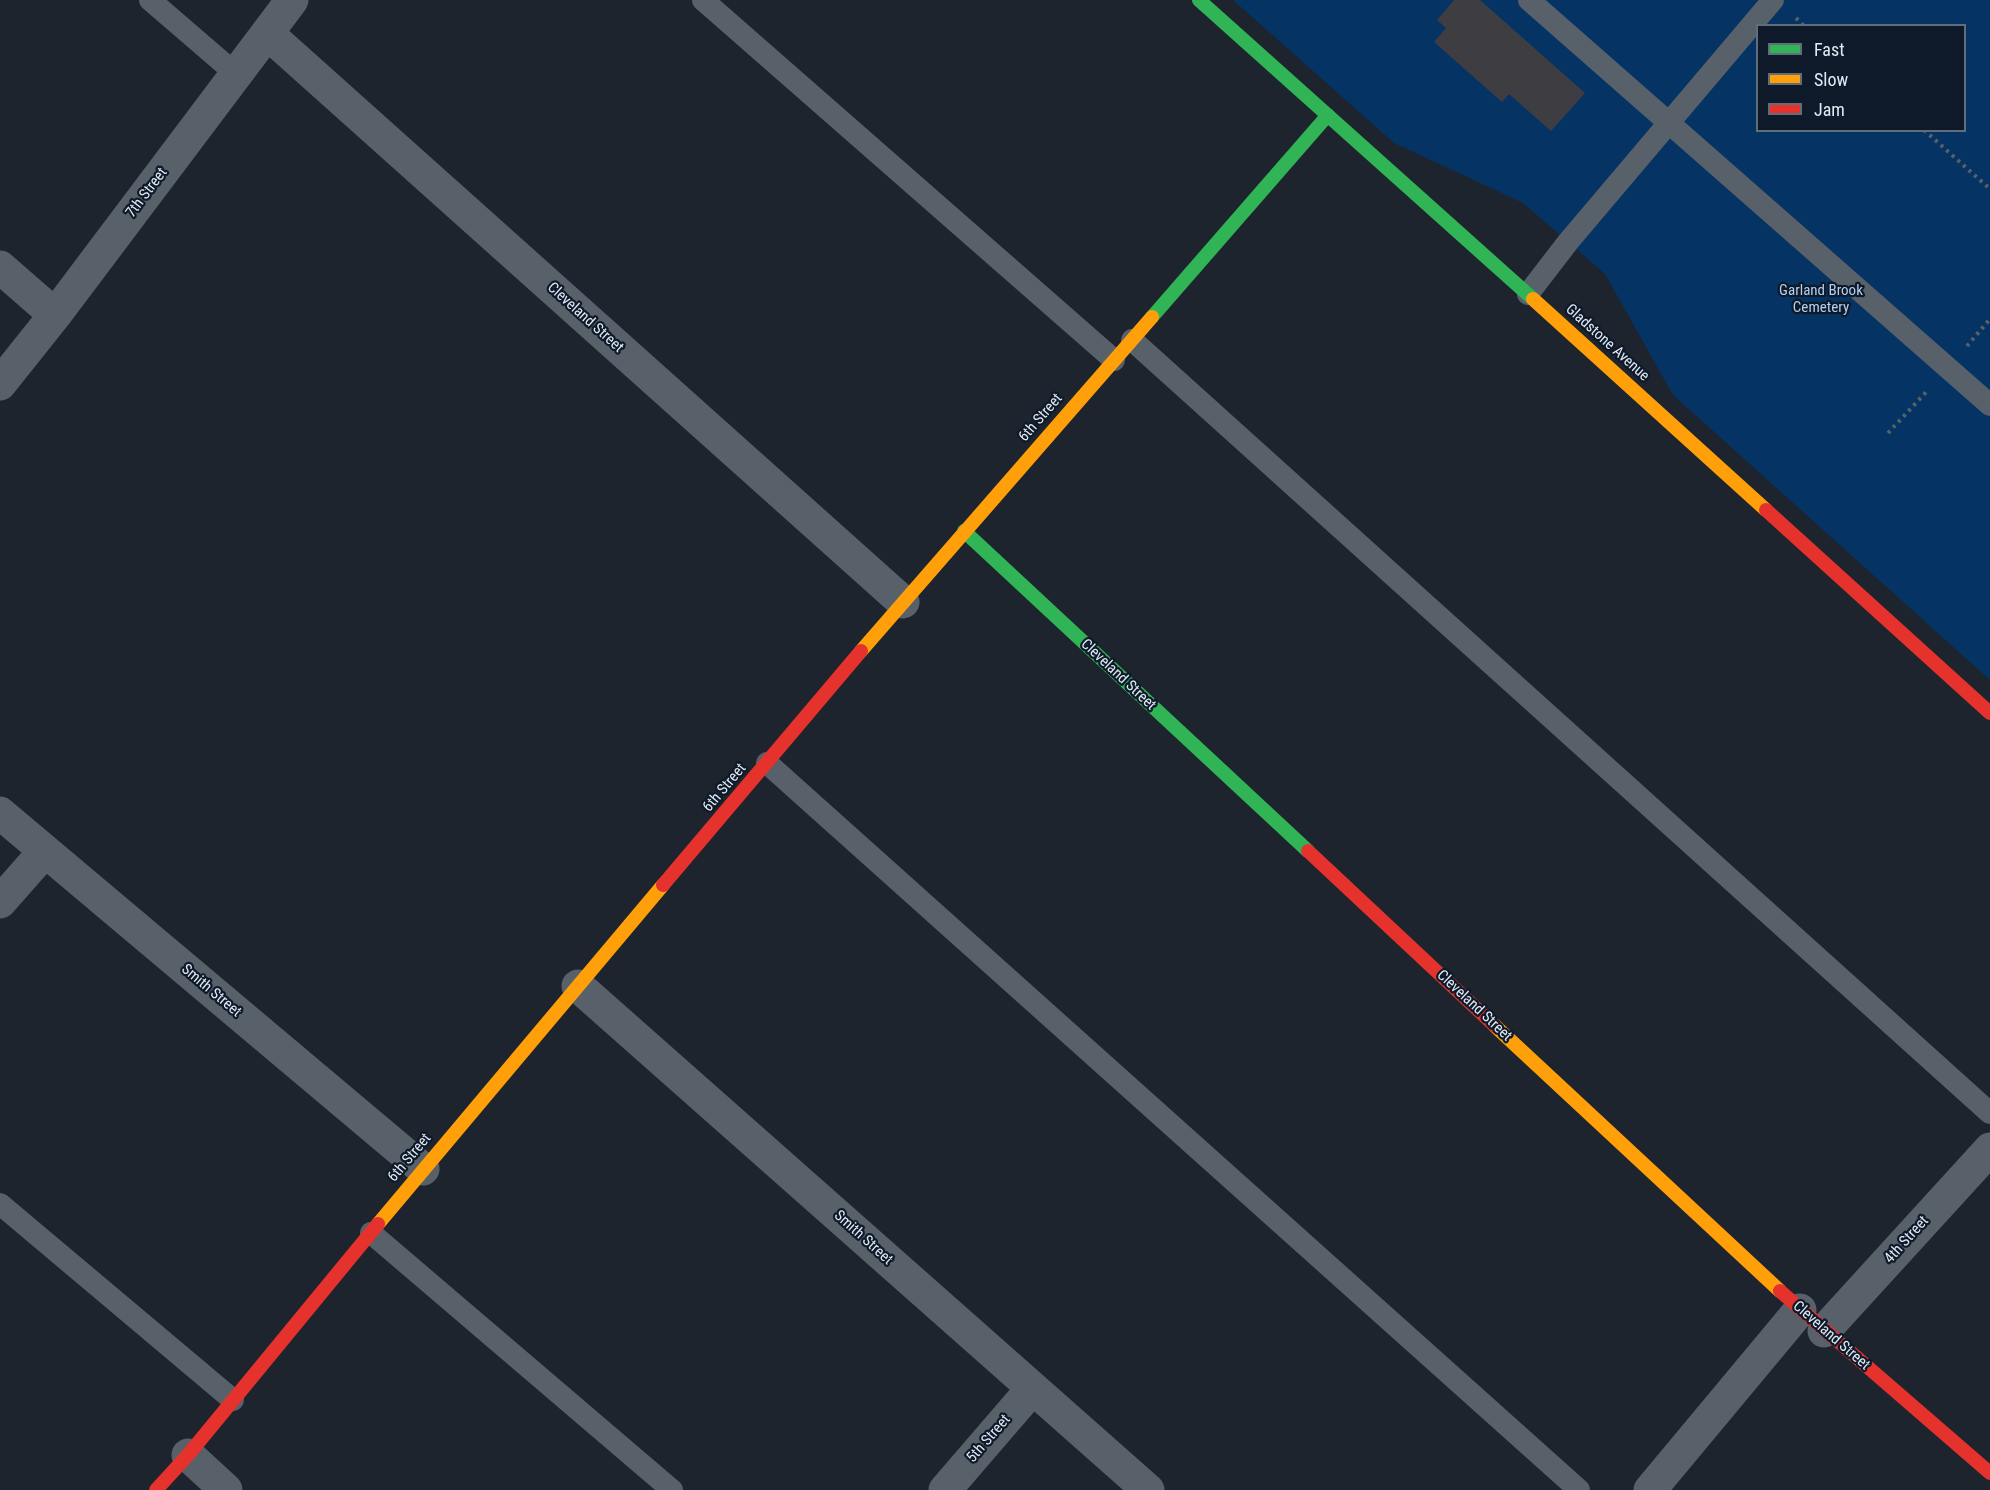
<!DOCTYPE html>
<style>
body{margin:0}
#map{position:relative;width:1990px;height:1490px;overflow:hidden;background:#1d242d;font-family:"Roboto Condensed",sans-serif}
canvas{display:block}
.legend{position:absolute;left:1756px;top:24px;width:210px;height:108px;box-sizing:border-box;background:#0e1a29;border:2px solid #626d7a;margin:0;padding:8px 10px;list-style:none;font-size:18px;color:#e1eaf4}
.legend li{display:flex;align-items:center;gap:12px;height:30px}
.legend b{width:30px;border:2px solid #626d7a}
</style>
<div id="map">
<canvas width="1990" height="1490"></canvas>
<ul class="legend">
<li><b style="height:8px;background:#30b455"></b>Fast</li>
<li><b style="height:8px;background:#ff9f0a"></b>Slow</li>
<li><b style="height:8px;background:#e5322d"></b>Jam</li>
</ul>
</div>
<script>
const ctx = document.querySelector('canvas').getContext('2d');
ctx.lineJoin = 'round';
function fillPath(path, color) { ctx.fillStyle = color; ctx.fill(path, 'evenodd'); }
function strokePath(path, color, width, dash) { ctx.strokeStyle = color; ctx.lineWidth = width; ctx.lineCap = dash ? 'butt' : 'round'; ctx.setLineDash(dash || []); ctx.stroke(path); }
function write(font, color, halo, rows, align = 'center') {
  ctx.font = font + ' "Roboto Condensed",sans-serif'; ctx.lineWidth = 4.5; ctx.setLineDash([]); ctx.textBaseline = 'middle'; ctx.strokeStyle = halo; ctx.fillStyle = color; for (const [text, x, y, turn = 0] of rows) {
    ctx.save(); ctx.translate(x, y); ctx.rotate((+turn || 0) * Math.PI / 180); ctx.textAlign = isNaN(turn) ? turn : align; if (halo) ctx.strokeText(text, 0, 0); ctx.fillText(text, 0, 0); ctx.restore();
  }
}
fillPath(new Path2D(`
 M1233 0H1990V680L1673 395 1605 274 1523 203 1394 143ZM1758 26H1964V130H1758Z`), '#043364');
fillPath(new Path2D(`
 M1454 0H1480L1585 93 1551 131 1509 94 1502 102 1434 42 1446 28 1437 20Z`), '#3e3e42');
strokePath(new Path2D(`
 M1796 18 1804 26
 M1924 130 1990 189
 M1967 346 1990 319
 M1888 433 1928 390`), '#596067', 4, [3, 4.5]);
strokePath(new Path2D(`
 M150 0 236 74
 M703 0 1114 360
 M1529 0 1990 405
 M1528 294 1568 242 1773 0
 M1132 340 1990 1113
 M767 763 1579 1490
 M0 1204 233 1400
 M371 1233 672 1490`), '#58606a', 22);
strokePath(new Path2D(`
 M267 33 903 602
 M0 267 55 315
 M0 384 55 315 292 0
 M0 813 423 1169
 M0 902 45 851
 M578 986 1148 1490
 M1824 1331 1990 1149
 M188 1455 226 1490
 M945 1490 1032 1389
 M1650 1490 1800 1310`), '#58606a', 33);
strokePath(new Path2D(`
 M1199 0 1533 299
 M1152 317 1328 115
 M964 531 1308 851`), '#30b455', 14);
strokePath(new Path2D(`
 M1533 299 1766 510
 M861 651 1152 317
 M1495 1026 1780 1291
 M378 1224 663 885`), '#ff9f0a', 14);
strokePath(new Path2D(`
 M1766 510 1990 713
 M1308 851 1495 1026
 M663 885 861 651
 M1780 1291 1990 1473
 M156 1490 188 1455 378 1224`), '#e5322d', 14);
write('15px', '#e1eaf4', '#0e1a29', [
 ["7th Street",147,193,-53],
 ["Cleveland Street",585,318,42],
 ["Gladstone Avenue",1607,343,42],
 ["6th Street",1041,418,-49],
 ["Cleveland Street",1118,675,43],
 ["6th Street",725,788,-50],
 ["Smith Street",211,991,40],
 ["Cleveland Street",1474,1006,43],
 ["6th Street",410,1158,-50],
 ["Smith Street",863,1238,42],
 ["4th Street",1907,1240,-48],
 ["Cleveland Street",1831,1336,41],
 ["5th Street",989,1439,-49]
]);
write('15px', '#b2cef1', '#0e1a29', [
 ["Garland Brook",1821,291],
 ["Cemetery",1821,308]
]);
</script>
